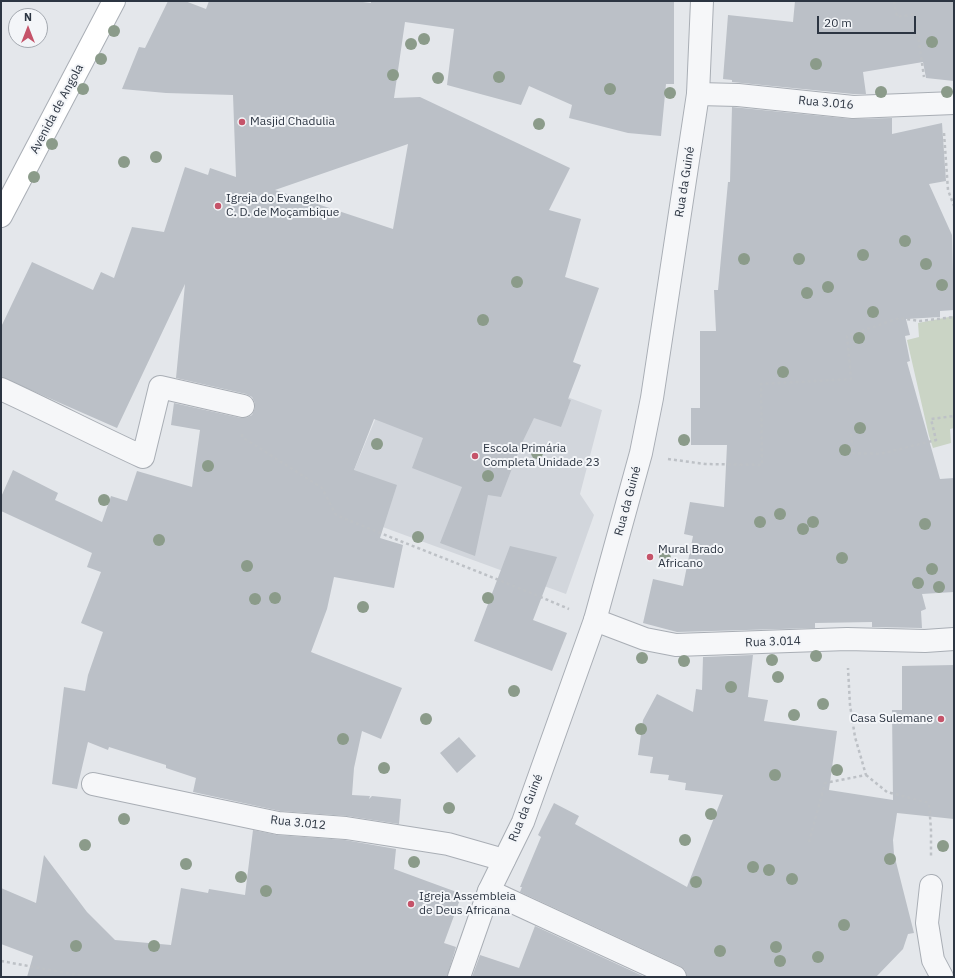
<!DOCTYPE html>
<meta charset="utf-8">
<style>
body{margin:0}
#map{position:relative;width:955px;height:978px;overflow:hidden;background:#e4e7eb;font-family:"IBM Plex Sans",sans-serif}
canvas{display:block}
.frame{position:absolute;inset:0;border:2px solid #2c3542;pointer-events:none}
.north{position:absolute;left:8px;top:8px;width:40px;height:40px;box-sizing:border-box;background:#f3f5f8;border:1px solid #a3a8af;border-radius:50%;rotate:0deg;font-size:11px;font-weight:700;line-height:16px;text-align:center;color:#2c3542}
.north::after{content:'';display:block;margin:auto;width:14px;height:18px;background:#c55369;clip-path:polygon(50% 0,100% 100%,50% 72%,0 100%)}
.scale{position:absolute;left:817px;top:16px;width:99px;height:18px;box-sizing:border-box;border:2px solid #2c3542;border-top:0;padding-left:5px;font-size:12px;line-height:14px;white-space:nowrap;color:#2c3542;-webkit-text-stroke:3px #f3f5f8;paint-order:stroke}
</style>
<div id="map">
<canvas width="955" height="978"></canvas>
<div class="frame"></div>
<div class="north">N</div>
<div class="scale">20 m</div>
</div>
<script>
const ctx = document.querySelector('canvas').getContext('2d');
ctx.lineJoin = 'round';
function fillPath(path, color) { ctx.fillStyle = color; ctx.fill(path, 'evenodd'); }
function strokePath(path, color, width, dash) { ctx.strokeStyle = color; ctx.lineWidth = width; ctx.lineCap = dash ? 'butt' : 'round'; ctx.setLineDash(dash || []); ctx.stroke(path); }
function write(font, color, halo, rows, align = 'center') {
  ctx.font = font + ' "IBM Plex Sans",sans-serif'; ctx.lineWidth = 4; ctx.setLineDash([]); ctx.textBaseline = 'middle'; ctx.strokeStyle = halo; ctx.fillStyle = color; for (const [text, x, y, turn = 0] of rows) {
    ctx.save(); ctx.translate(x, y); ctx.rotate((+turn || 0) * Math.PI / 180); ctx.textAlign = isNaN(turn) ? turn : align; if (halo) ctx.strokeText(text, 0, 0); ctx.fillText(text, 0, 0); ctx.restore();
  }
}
fillPath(new Path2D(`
 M409 338 602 410 580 494 594 515 566 594 358 518 340 504Z`), '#d2d6dc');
fillPath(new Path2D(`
 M954 316V428L950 429 951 443 933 448 929 436 907 340 919 337 918 323Z`), '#cad4c5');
fillPath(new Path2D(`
 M168 1H185L206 9 209 1H355L371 3V1H674V84H666L661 136 628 133 569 118 572 105 529 86 521 105 447 85 454 29 405 22 394 98 420 97 570 168 549 210 581 219 565 277 599 288 573 362 581 365 568 399 571 400 561 427 534 418 521 445 501 497 488 495 475 556 440 543 462 487 412 468 423 438 374 419 354 470 397 485 380 538 403 545 394 588 334 577 327 609 311 652 402 688 381 739 362 731 354 768 352 795 370 796 369 799 372 796 401 799 399 824 347 816 280 811 193 792 196 778 166 768V765L109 747 108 750 88 742 77 789 52 784 64 687 85 691 88 675 103 632 81 623 101 572 87 567 92 553 1 511V497L13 470 58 493 55 500 102 522 111 496 127 501 137 471 192 487 200 430 171 425 174 403 241 418H246L252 415 255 408V403L252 397 246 394 176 378 185 284 117 428 1 377V327L32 262 93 290 101 272 114 278 132 227 164 232 185 167 208 175 210 168 236 177 233 95 166 93 122 89 139 47 145 48ZM408 144 393 229 275 190Z
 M795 1H953L954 81 926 78 923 62 863 72 866 94H853L732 82V80L723 79 728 15 793 22Z
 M732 107 852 119 892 118V134L942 123 946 181 929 184 952 235 954 310 940 311V317L906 319 910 335 905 336 910 361 907 362 940 479 954 478V592L922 594 926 609 921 611 922 628 872 627V622L815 623V628L677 632 643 623 653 579 683 586 693 536 684 534 690 502 724 507 727 445H691V408H700V331H716L714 290H718L728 182H730Z
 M510 546 557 557 533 620 567 633 552 671 474 641Z
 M753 655 748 697 768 700 764 721 837 731 829 790 893 800 892 710H902V666L954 665V819L897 813 893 840 894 854 914 933 908 934 903 949 876 977H687L685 970 680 966 520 892 522 887H520L541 837 538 835 554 803 579 816 575 824 687 887 723 795 685 790 686 783 668 780 669 775 650 773 653 757 638 755 643 720 657 694 693 712 696 689 702 690 703 657Z
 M459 737 476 756 457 773 440 753Z
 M253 830 277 835 345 840 396 849 394 869 462 894 444 943 456 947 447 977H27L33 956 1 944V888L36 903 44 855 87 912 115 940 171 945 181 888 208 893 209 889 245 895Z
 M535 926 645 977H472L480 955 519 968Z`), '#bbc0c7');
const minor = new Path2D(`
 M698 94 738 95 853 107 954 103
 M1 389C49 411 95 435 143 457L160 387 243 406
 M595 620 645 639 676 645 847 639 925 641 954 639
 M93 784 278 823 346 828 448 844 504 860
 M931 886 927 923 933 960 942 977
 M489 891 675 977`);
const tertiary = new Path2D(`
 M459 977 489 891 523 822 595 620 641 453 652 398 698 94 702 1`);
const secondary = new Path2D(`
 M1 216 114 1`);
strokePath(minor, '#a9aeb5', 24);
strokePath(tertiary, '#a9aeb5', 24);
strokePath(secondary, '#a9aeb5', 24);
strokePath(new Path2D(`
 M894 1 897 17 915 14 924 77
 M944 133 948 190 954 206
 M242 434V437L322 488 336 515C413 547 492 576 569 609
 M851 434 853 453 880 454 936 440 931 419 954 416
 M668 459 705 464 762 465 761 384 851 379 847 336 899 318 920 321 954 317
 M866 775 887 792 929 803 931 830V858
 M809 842 825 783 866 775 855 737 850 705 848 668
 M1 961 88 977`), '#bdc1c6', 2.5, [3, 3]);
strokePath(minor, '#f6f7f9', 22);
strokePath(tertiary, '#f6f7f9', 22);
strokePath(secondary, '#fff', 22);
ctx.fillStyle = '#8b9b8a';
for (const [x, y] of [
 [114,31],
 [424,39],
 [932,42],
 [411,44],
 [101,59],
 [816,64],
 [393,75],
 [499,77],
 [438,78],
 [83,89],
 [610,89],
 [881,92],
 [947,92],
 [670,93],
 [539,124],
 [52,144],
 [156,157],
 [124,162],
 [34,177],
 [905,241],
 [863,255],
 [744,259],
 [799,259],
 [926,264],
 [517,282],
 [942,285],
 [828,287],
 [807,293],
 [873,312],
 [483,320],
 [859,338],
 [783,372],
 [860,428],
 [684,440],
 [377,444],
 [845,450],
 [537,453],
 [208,466],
 [488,476],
 [104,500],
 [780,514],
 [760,522],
 [813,522],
 [925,524],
 [803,529],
 [418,537],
 [159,540],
 [665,558],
 [842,558],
 [247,566],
 [932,569],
 [918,583],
 [939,587],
 [275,598],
 [488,598],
 [255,599],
 [363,607],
 [816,656],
 [642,658],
 [772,660],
 [684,661],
 [778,677],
 [731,687],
 [514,691],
 [823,704],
 [794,715],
 [426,719],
 [641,729],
 [343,739],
 [384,768],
 [837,770],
 [775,775],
 [449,808],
 [711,814],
 [124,819],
 [685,840],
 [85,845],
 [943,846],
 [890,859],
 [414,862],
 [186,864],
 [753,867],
 [769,870],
 [241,877],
 [792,879],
 [696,882],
 [266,891],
 [844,925],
 [76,946],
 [154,946],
 [776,947],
 [720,951],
 [818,957],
 [780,961]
]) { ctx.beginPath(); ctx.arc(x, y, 6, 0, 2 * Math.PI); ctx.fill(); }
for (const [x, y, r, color] of [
 [242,122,4,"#c55369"],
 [218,206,4,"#c55369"],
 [475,456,4,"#c55369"],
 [650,557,4,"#c55369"],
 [941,719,4,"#c55369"],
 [411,904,4,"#c55369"]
]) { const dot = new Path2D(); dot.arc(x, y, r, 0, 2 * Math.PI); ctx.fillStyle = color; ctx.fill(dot); strokePath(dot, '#f3f5f8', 1.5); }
write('12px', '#2c3542', '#f3f5f8', [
 ["Rua 3.016",826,103,5],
 ["Avenida de Angola",57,109,-62],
 ["Rua da Guiné",685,182,-81],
 ["Rua da Guiné",628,501,-75],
 ["Rua 3.014",773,642,-2],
 ["Rua da Guiné",526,808,-68],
 ["Rua 3.012",298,823,6]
]);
write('12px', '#2c3542', '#f3f5f8', [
 ["Masjid Chadulia",250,122],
 ["Igreja do Evangelho",226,199],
 ["C. D. de Moçambique",226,213],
 ["Escola Primária",483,449],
 ["Completa Unidade 23",483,463],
 ["Mural Brado",658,550],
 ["Africano",658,564],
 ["Casa Sulemane",933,719,"right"],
 ["Igreja Assembleia",419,897],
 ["de Deus Africana",419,911]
], 'left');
</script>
